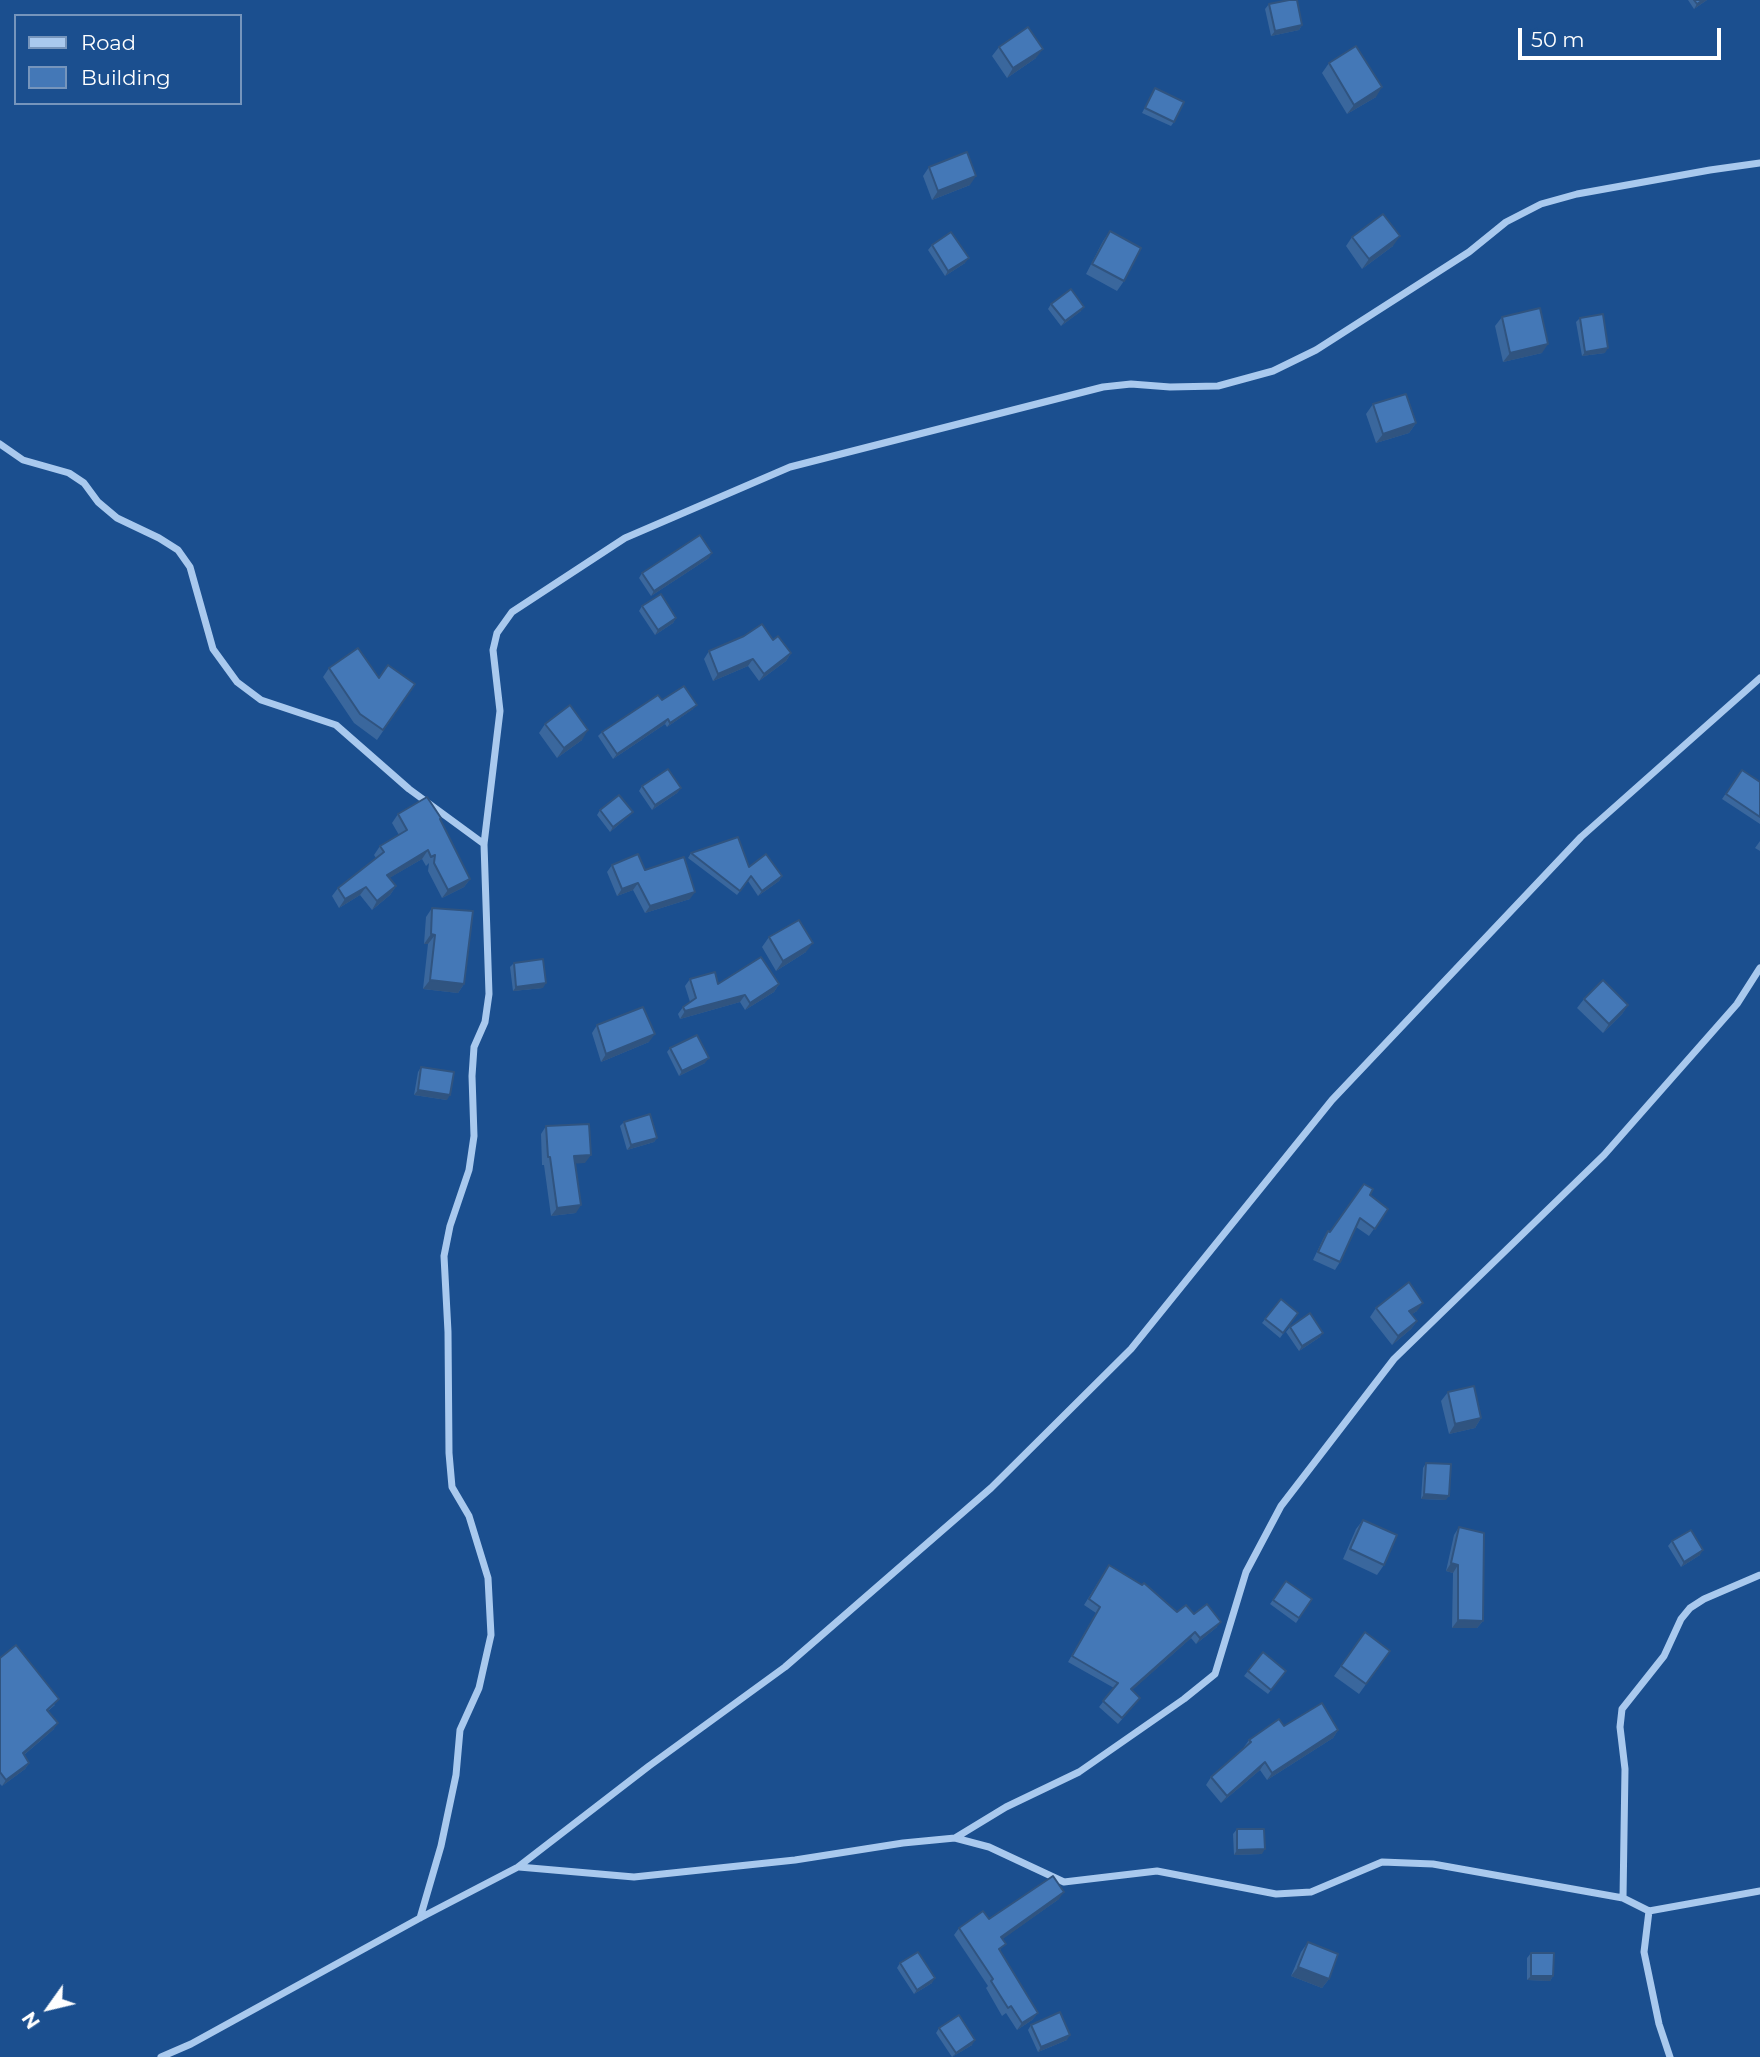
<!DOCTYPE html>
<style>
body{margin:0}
#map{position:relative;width:1760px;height:2057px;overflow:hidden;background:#1b4f8f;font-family:Montserrat,sans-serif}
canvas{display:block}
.legend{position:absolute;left:14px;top:14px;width:228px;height:91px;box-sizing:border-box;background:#1b4f8f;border:2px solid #7695bc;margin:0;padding:9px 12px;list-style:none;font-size:21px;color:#fff}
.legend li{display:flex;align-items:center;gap:14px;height:35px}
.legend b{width:35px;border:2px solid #7695bc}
.north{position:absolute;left:14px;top:1973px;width:70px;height:70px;-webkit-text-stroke:5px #1b4f8f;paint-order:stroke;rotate:236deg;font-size:19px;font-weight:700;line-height:28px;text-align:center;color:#fff}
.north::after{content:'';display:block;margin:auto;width:24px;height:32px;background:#fff;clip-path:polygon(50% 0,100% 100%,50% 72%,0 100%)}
.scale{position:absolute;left:1518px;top:28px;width:203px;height:32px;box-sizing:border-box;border:4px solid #fff;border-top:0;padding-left:9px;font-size:21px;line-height:24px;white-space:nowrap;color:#fff;-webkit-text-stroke:5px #1b4f8f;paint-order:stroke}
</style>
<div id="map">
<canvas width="1760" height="2057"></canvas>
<ul class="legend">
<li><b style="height:9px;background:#a9c9ee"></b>Road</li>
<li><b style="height:19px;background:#4478b7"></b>Building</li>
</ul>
<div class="north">N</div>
<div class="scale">50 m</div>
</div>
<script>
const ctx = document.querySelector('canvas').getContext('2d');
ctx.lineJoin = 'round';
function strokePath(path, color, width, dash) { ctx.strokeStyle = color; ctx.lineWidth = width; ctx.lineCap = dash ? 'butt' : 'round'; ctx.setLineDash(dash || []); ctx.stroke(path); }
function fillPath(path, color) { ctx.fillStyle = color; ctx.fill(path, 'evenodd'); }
strokePath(new Path2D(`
 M0 444 23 460 69 473 84 483 98 502 117 518 159 538 178 550 190 567 213 649 237 682 261 700 336 725 409 789 484 844
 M955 1838 1006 1807 1079 1772 1184 1699 1215 1674 1246 1572 1281 1506 1394 1359 1604 1155 1737 1004 1760 968
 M519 1867 634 1877 795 1860 903 1843 955 1838 989 1847 1064 1882 1157 1871 1276 1894 1311 1892 1382 1862 1433 1864 1623 1898 1649 1911 1760 1891
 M1623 1898 1625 1769 1620 1727 1622 1709 1664 1656 1681 1619 1690 1608 1704 1599 1760 1575
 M1649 1911 1644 1952 1659 2024 1670 2057
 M420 1918 441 1846 456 1775 460 1730 479 1688 491 1635 488 1578 469 1516 452 1487 449 1453 448 1332 444 1256 450 1226 469 1170 474 1136 472 1076 474 1047 485 1022 489 994 484 844 500 711 493 650 497 633 512 612 625 538 790 467 1103 387 1131 384 1170 387 1218 386 1273 371 1316 350 1469 252 1506 222 1541 204 1577 194 1710 170 1760 163
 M161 2057 191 2044 420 1918 518 1867 649 1766 785 1667 991 1488 1131 1349 1332 1100 1581 837 1760 678`), '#a9c9ee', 7);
fillPath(new Path2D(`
 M1688 0H1707L1694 9Z
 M1269 4 1302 25 1299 30 1271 36 1265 9Z
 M999 47 1036 58 1007 78 992 56Z
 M1329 63 1376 97 1347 114 1322 73Z
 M1155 88 1174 122 1171 126 1142 113Z
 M929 167 970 185 932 200 923 176Z
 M1110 231 1124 281 1117 291 1086 274 1103 241Z
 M1352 237 1393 246 1362 269 1346 246Z
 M932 245 965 263 945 276 928 250Z
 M1051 304 1081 311 1061 326 1048 309Z
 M1502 317 1542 353 1503 362 1495 326Z
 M1580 318 1605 353 1582 356 1576 322Z
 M1373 404 1416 423 1409 433 1376 443 1366 414Z
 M709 558 651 596 639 578 642 573Z
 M642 606 676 618 673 623 655 635 639 611Z
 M709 651 791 653 786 661 759 681 748 666 713 681 704 659Z
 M329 668 379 678 415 684 377 740 354 723 323 677Z
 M662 700 693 709 667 727 665 724 613 759 598 736 602 732Z
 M545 724 582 740 557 758 539 733Z
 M1742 770 1760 782V824L1722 799Z
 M642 786 681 788 677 793 652 810 639 791Z
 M600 810 633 812 629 816 610 832 597 815Z
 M398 814 440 820 470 879 464 887 442 898 428 871 429 863 426 866 422 859 389 878 396 886 390 895 372 910 360 895 339 908 332 896 338 888 376 858 374 855 380 846 399 835 392 823Z
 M1760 841V851L1755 848Z
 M691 853 782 876 779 881 758 896 748 881 737 895 688 858Z
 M612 865 645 870 690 899 645 913 633 890 617 896 607 872Z
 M432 908 464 984 458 993 423 989 428 944H424L426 917Z
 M769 937 806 952 776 971 762 947Z
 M514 963 543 988 513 991 510 967Z
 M690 979 718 984H779L774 992 745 1010 740 1002 680 1019 678 1014 683 1007 690 1002 685 986Z
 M1584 999 1628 1005 1622 1014 1603 1033 1577 1008Z
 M597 1025 649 1042 601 1062 592 1033Z
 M670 1048 705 1063 679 1076 667 1052Z
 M421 1067 447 1100 414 1095 418 1072Z
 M624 1122 657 1138 654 1142 627 1150 620 1126Z
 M546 1126 585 1163H575L576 1213 551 1216 544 1165H542L541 1134Z
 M1370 1195 1388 1209 1369 1236 1356 1227 1340 1262 1335 1270 1313 1260 1323 1239 1328 1231 1330 1232Z
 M1281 1299 1298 1313 1280 1338 1262 1323Z
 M1376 1308 1417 1311 1412 1314 1417 1321 1411 1329 1392 1345 1370 1317Z
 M1290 1327 1320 1337 1299 1351 1286 1332Z
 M1448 1392 1481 1418 1475 1428 1449 1434 1441 1401Z
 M1426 1463 1446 1500 1421 1499 1423 1468Z
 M1363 1520 1384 1565 1377 1575 1343 1559 1356 1529Z
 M1459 1527 1483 1621 1477 1628H1452L1453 1573 1446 1571 1454 1535Z
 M1672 1541 1700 1555 1681 1567 1668 1546Z
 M1105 1571 1177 1612 1194 1614 1217 1627 1196 1644 1191 1638 1132 1690 1140 1698 1118 1724 1099 1707 1114 1688 1068 1662 1096 1613 1084 1605Z
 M1286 1581 1312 1599 1296 1623 1270 1604Z
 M1365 1632 1390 1651 1359 1694 1334 1676Z
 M0 1658 55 1705 48 1711 54 1729 24 1755 29 1763 25 1769 2 1786 0 1784Z
 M1248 1671H1286L1268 1694 1244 1676Z
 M1284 1726 1338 1730 1333 1738 1267 1780 1260 1770 1221 1803 1206 1785 1211 1777 1245 1748 1244 1747 1249 1740Z
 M1237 1829 1262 1854 1234 1855 1233 1834Z
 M1059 1899 1002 1939 1000 1952 1038 2013 1032 2020 1017 2030 1006 2013 1002 2016 986 1988 988 1986 954 1935 959 1928Z
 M1308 1942 1329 1979 1322 1988 1291 1976 1301 1952Z
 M1531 1953 1553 1976 1550 1981 1527 1980V1958Z
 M900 1963 932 1983 914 1994 897 1968Z
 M1031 2025 1067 2040 1038 2052 1028 2030Z
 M939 2028 972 2045 952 2057 936 2033Z`), '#3a679d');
fillPath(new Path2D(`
 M1703 0H1707L1694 9 1697 4Z
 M1302 25 1299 30 1271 36 1275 31Z
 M1043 49 1036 58 1007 78 1013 68Z
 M1382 87 1376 97 1347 114 1354 105Z
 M976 176 970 185 932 200 938 191Z
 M1400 236 1393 246 1362 269 1369 259Z
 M969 258 965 263 945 276 948 271Z
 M1084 307 1081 311 1061 326 1065 321Z
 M1548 344 1542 353 1503 362 1510 353Z
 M1608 348 1605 353 1582 356 1585 352Z
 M1416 423 1409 433 1376 443 1383 434Z
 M712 553 709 558 651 596 654 591Z
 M676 618 673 623 655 635 658 630Z
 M791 653 786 661 759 681 764 674Z
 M753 659 748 666 713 681 718 674Z
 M697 705 693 709 667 727 670 723Z
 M668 719 665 724 613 759 617 754Z
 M588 730 582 740 557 758 564 748Z
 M681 788 677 793 652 810 655 805Z
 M633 812 629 816 610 832 613 827Z
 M428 850 422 859 381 883 387 875Z
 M782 876 779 881 758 896 762 891Z
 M470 879 464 887 442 898 448 890Z
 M638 883 633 890 617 896 622 889Z
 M396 886 390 895 372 910 377 901Z
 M366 887 360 895 339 908 345 899Z
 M695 892 690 899 645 913 650 906Z
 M431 934 435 935 428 944H424Z
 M813 943 806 952 776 971 783 961Z
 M430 980 464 984 458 993 423 989Z
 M546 983 543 988 513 991 516 987Z
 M779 984 774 992 745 1010 750 1003Z
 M745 995 740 1002 680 1019 685 1011Z
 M1628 1005 1622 1014 1603 1033 1609 1024Z
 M655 1034 649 1042 601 1062 606 1054Z
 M709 1058 705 1063 679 1076 682 1071Z
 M418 1090 450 1095 447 1100 414 1095Z
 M657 1138 654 1142 627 1150 631 1145Z
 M591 1155 585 1163 569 1164 574 1156Z
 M581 1205 576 1213 551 1216 557 1208Z
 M1423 1303 1417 1311 1403 1320 1409 1311Z
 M1417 1321 1411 1329 1392 1345 1398 1336Z
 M1323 1333 1320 1337 1299 1351 1302 1346Z
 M1481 1418 1475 1428 1449 1434 1455 1424Z
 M1424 1494 1449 1496 1446 1500 1421 1499Z
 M1703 1550 1700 1555 1681 1567 1684 1562Z
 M1451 1563 1458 1565 1453 1573 1446 1571Z
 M1458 1620 1483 1621 1477 1628H1452Z
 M1221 1622 1217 1627 1196 1644 1200 1638Z
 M1195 1632 1191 1638 1127 1695 1131 1689Z
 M58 1723 54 1729 19 1759 23 1753Z
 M1338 1730 1333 1738 1267 1780 1272 1773Z
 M1265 1762 1260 1770 1221 1803 1227 1796Z
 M29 1763 25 1769 2 1786 6 1780Z
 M1265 1849 1262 1854 1234 1855 1237 1850Z
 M1064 1892 1059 1899 996 1944 1001 1937Z
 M1298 1967 1329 1979 1322 1988 1291 1976Z
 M1531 1976H1553L1550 1981 1527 1980Z
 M935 1978 932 1983 914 1994 917 1990Z
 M1038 2013 1032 2020 1017 2030 1022 2023Z
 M1070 2035 1067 2040 1038 2052 1041 2047Z
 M975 2040 972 2045 952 2057 956 2053Z`), '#305480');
const building = new Path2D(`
 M1289 0H1297L1302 25 1275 31 1269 4Z
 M1694 0H1703L1697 4Z
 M1028 27 1043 49 1013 68 999 47Z
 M1356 46 1382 87 1354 105 1329 63Z
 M1155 88 1184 102 1174 122 1145 108Z
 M967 152 976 176 938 191 929 167Z
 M1383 214 1400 236 1369 259 1352 237Z
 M1110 231 1141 248 1124 281 1092 264Z
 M951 232 969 258 948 271 932 245Z
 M1071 289 1084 307 1065 321 1051 304Z
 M1540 308 1548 344 1510 353 1502 317Z
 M1603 314 1608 348 1585 352 1580 318Z
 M1406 394 1416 423 1383 434 1373 404Z
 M700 535 712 553 654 591 642 573Z
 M661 594 676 618 658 630 642 606Z
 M762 624 773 640 778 636 791 653 764 674 753 659 718 674 709 651 744 636Z
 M358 648 379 678 388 665 415 684 383 730 360 714 329 668Z
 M684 686 697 705 670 723 668 719 617 754 602 732 658 695 662 700Z
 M570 705 588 730 564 748 545 724Z
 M668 769 681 788 655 805 642 786Z
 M1742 770 1760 782V817L1726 794Z
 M619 795 633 812 613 827 600 810Z
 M427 797 441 818 440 819 470 879 448 890 434 863 435 855 431 857 428 850 387 875 396 886 377 901 366 887 345 899 338 888 384 852 380 846 407 830 398 814Z
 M738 837 749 867 766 854 782 876 762 891 751 876 740 891 691 853Z
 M638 854 645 870 684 857 695 892 650 906 638 883 622 889 612 865Z
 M432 908 473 911 464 984 430 980 435 935 431 934Z
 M799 920 813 943 783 961 769 937Z
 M761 957 779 984 750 1003 745 995 685 1011 683 1007 696 998 690 979 715 972 718 984Z
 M543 959 546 983 516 987 514 963Z
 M1603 980 1628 1005 1609 1024 1584 999Z
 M643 1007 655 1034 606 1054 597 1025Z
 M697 1035 709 1058 682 1071 670 1048Z
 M421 1067 454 1072 450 1095 418 1090Z
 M650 1114 657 1138 631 1145 624 1122Z
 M589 1124 591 1155 574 1156 581 1205 557 1208 550 1157H548L546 1126Z
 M1364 1184 1373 1189 1370 1195 1388 1209 1375 1229 1360 1218 1340 1262 1318 1252 1328 1231 1330 1232Z
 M1409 1282 1423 1303 1409 1311 1417 1321 1398 1336 1376 1308Z
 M1281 1299 1298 1313 1283 1333 1265 1319Z
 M1310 1313 1323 1333 1302 1346 1290 1327Z
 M1474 1386 1481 1418 1455 1424 1448 1392Z
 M1426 1463 1451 1464 1449 1496 1424 1494Z
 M1363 1520 1397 1535 1384 1565 1350 1549Z
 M1459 1527 1484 1533 1483 1621 1458 1620V1565L1451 1563Z
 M1691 1530 1703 1550 1684 1562 1672 1541Z
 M1109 1565 1142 1585 1144 1583 1177 1612 1186 1605 1194 1614 1207 1604 1221 1622 1200 1638 1195 1632 1131 1689 1140 1698 1122 1718 1103 1701 1118 1683 1072 1656 1100 1607 1089 1599Z
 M1286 1581 1312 1599 1299 1618 1273 1600Z
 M1365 1632 1390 1651 1366 1684 1341 1666Z
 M16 1645 59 1699 47 1710 58 1723 23 1753 29 1763 6 1780 0 1772V1658Z
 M1263 1652 1286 1671 1271 1690 1248 1671Z
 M1322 1703 1338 1730 1272 1773 1265 1762 1227 1796 1211 1777 1251 1742 1249 1740 1279 1719 1284 1726Z
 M1237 1829H1264L1265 1849 1237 1850Z
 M1053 1876 1064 1892 1001 1937 1006 1944 999 1949 1038 2013 1022 2023 1011 2006 1008 2008 991 1981 993 1979 959 1928 983 1911 989 1919Z
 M1308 1942 1338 1954 1329 1979 1298 1967Z
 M918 1952 935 1978 917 1990 900 1963Z
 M1531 1953H1554L1553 1976H1531Z
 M1060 2012 1070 2035 1041 2047 1031 2025Z
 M959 2015 975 2040 956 2053 939 2028Z`);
fillPath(building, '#4478b7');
strokePath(building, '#305480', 2);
</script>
